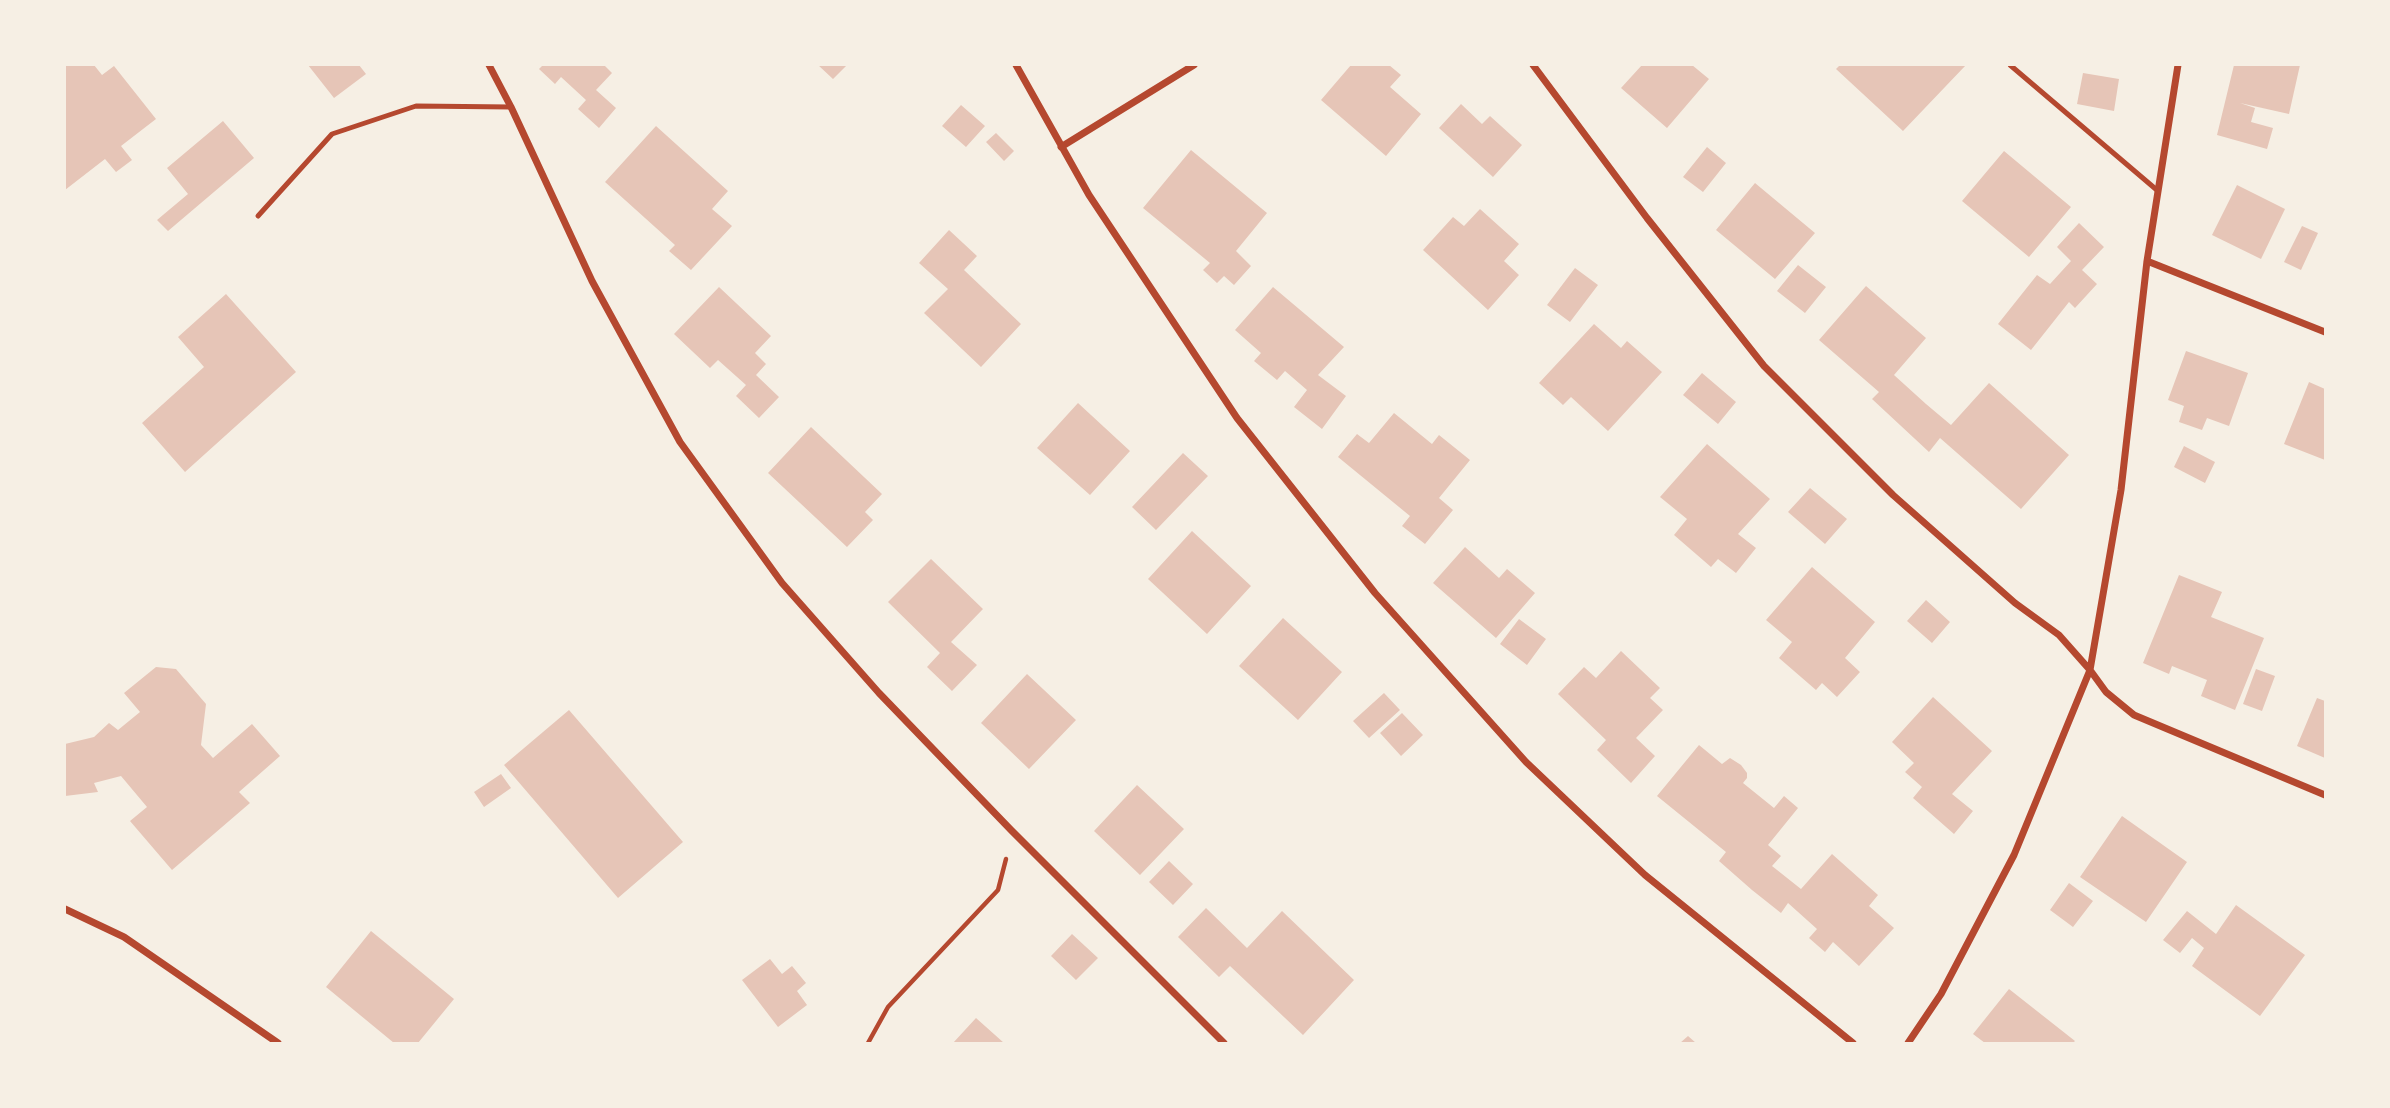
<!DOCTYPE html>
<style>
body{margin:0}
#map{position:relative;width:2390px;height:1108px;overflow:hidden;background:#f6efe4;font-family:Literata,serif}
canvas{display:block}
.frame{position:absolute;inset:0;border:66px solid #f6efe4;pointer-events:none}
</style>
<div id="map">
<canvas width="2390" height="1108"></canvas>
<div class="frame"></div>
</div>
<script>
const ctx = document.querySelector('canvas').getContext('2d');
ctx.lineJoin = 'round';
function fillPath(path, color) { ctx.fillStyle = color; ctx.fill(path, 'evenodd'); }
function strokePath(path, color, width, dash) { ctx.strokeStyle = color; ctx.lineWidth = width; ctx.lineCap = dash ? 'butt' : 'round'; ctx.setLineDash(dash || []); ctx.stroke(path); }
fillPath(new Path2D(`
 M65 65H94L102 75 114 66 156 119 121 146 132 160 116 172 105 159 65 190Z
 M308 65H359L366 74 334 98Z
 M543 65H604L612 73 596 90 616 108 599 128 578 109 586 100 561 77 555 84 539 69Z
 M818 65H847L833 79Z
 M1351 65H1389L1401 75 1390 87 1421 114 1386 156 1321 100Z
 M1642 65H1692L1709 79 1667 128 1621 88Z
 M1840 65H1966L1903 131 1836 69Z
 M2234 65H2300L2289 114 2240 103 2255 108 2251 122 2273 128 2267 149 2217 135Z
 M2083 73 2119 79 2114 111 2077 104Z
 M1461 104 1482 124 1490 116 1522 145 1493 177 1439 128Z
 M961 105 985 126 966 147 942 126Z
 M223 121 254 158 168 231 157 220 188 194 167 168Z
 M656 126 728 191 712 209 732 226 691 270 669 251 675 245 605 182Z
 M996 133 1014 151 1004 161 986 142Z
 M1707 147 1726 163 1703 192 1683 177Z
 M1191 150 1267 213 1236 251 1251 266 1234 285 1224 276 1217 283 1203 270 1210 263 1143 208Z
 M2004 151 2071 207 2029 257 1962 201Z
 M1755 183 1815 233 1775 279 1716 230Z
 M2237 185 2285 209 2261 259 2212 235Z
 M1480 209 1519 244 1504 261 1519 275 1488 310 1423 250 1453 217 1464 226Z
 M2079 223 2104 247 2082 270 2097 284 2075 308 2069 302 2031 350 1998 324 2037 275 2050 284 2071 261 2057 247Z
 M2302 226 2318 233 2301 270 2284 262Z
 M949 230 977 256 964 270 1021 324 981 367 924 313 948 289 919 263Z
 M1798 265 1826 287 1805 313 1777 291Z
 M1575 268 1598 285 1570 322 1547 305Z
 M1866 286 1926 338 1894 375 1926 404 1951 425 1989 383 2069 455 2021 509 1940 438 1929 452 1872 399 1879 392 1819 340Z
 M719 287 771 336 755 353 766 364 756 375 779 397 759 418 736 396 746 385 718 360 710 368 674 334Z
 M1273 287 1344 347 1318 375 1346 396 1322 429 1294 407 1307 390 1285 371 1277 380 1254 361 1261 353 1235 330Z
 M226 294 296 372 185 472 142 423 204 367 178 337Z
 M1594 324 1621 348 1627 341 1662 372 1608 431 1571 397 1563 405 1539 383Z
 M2186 351 2248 373 2229 426 2207 418 2202 430 2179 422 2184 406 2168 400Z
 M1702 373 1736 402 1718 424 1683 395Z
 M2309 382 2325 389V460L2284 444Z
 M1078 403 1130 451 1090 495 1037 448Z
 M1394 413 1432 444 1439 435 1470 460 1439 498 1453 510 1425 544 1402 526 1410 516 1338 457 1357 434 1369 443Z
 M811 427 882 494 865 512 873 520 847 547 768 473Z
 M1707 444 1770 499 1738 534 1756 548 1736 573 1718 559 1711 567 1674 535 1687 519 1660 497Z
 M2184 446 2215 462 2205 483 2174 467Z
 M1183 453 1208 476 1156 530 1132 507Z
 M1810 488 1847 519 1825 544 1788 512Z
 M1192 531 1251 586 1207 634 1148 579Z
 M1465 547 1499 578 1507 569 1535 593 1496 638 1433 583Z
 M931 559 983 609 951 642 977 665 952 691 927 667 940 653 888 602Z
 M1812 567 1875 622 1845 658 1860 672 1837 697 1822 683 1816 690 1779 658 1792 642 1766 620Z
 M2179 575 2222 592 2211 617 2264 638 2235 710 2201 696 2207 680 2172 666 2169 674 2143 663Z
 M1926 600 1950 622 1932 643 1907 621Z
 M1283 618 1342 672 1298 720 1239 666Z
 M1519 619 1546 639 1527 665 1500 644Z
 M1621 651 1660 688 1650 698 1663 710 1636 738 1655 756 1631 783 1597 750 1606 740 1558 694 1584 667 1596 678Z
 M156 667 176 669 206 704 201 745 213 758 252 724 280 756 239 792 250 803 172 870 130 821 147 807 121 776 94 783 98 792 65 796V744L94 737 109 723 118 730 140 712 124 693Z
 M2256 669 2275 676 2262 711 2243 704Z
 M1027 674 1076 720 1029 769 981 723Z
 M1384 693 1400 710 1369 738 1353 721Z
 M1933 697 1992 751 1952 794 1973 811 1954 834 1913 798 1922 787 1905 772 1914 763 1892 742Z
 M2317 698 2325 701V758L2297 746Z
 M569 710 683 842 618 898 504 765Z
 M1402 713 1423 735 1401 756 1380 733Z
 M1699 745 1722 764 1730 758 1741 765 1747 773V778L1743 783 1774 808 1784 796 1798 808 1768 845 1781 856 1772 866 1801 889 1832 854 1878 895 1869 906 1894 928 1859 966 1833 942 1825 952 1809 938 1817 929 1788 903 1781 913 1752 890 1719 861 1726 852 1657 796Z
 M501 774 511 788 484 807 474 792Z
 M1137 785 1184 829 1140 875 1094 831Z
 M2122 816 2187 862 2146 922 2080 877Z
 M1169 861 1193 884 1173 905 1149 882Z
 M2069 883 2093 901 2073 927 2050 910Z
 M2236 905 2305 955 2260 1016 2192 966 2204 948 2192 938 2180 953 2163 940 2187 911 2216 934Z
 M1206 908 1247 948 1282 911 1354 980 1303 1035 1230 966 1219 977 1178 937Z
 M371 931 454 999 418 1043H394L326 987Z
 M1072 934 1098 958 1076 980 1051 956Z
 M770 959 782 974 792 966 806 983 797 991 807 1005 778 1027 742 980Z
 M2009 989 2075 1041 2073 1043H1985L1973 1034Z
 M976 1018 1004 1043H953Z
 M1688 1036 1696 1043H1680Z`), '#e6c5b7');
strokePath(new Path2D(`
 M868 1043 888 1007 998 890 1006 859`), '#b5482f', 4.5);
strokePath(new Path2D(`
 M2010 65 2158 191
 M258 216 332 134 416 106 511 107`), '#b5482f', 5);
strokePath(new Path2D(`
 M489 65 511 107 592 281 680 442 782 583 879 693 1011 830 1224 1043
 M1016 65 1089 195 1237 418 1375 593 1526 762 1645 875 1853 1043
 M1533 65 1647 218 1764 366 1893 495 2015 603 2059 635 2090 670 2106 692 2134 715 2325 795
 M1061 147 1194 65
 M2147 261 2325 332
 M65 909 124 937 278 1043
 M1908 1043 1941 994 2014 855 2090 670 2121 490 2147 261 2178 65`), '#b5482f', 7);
</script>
